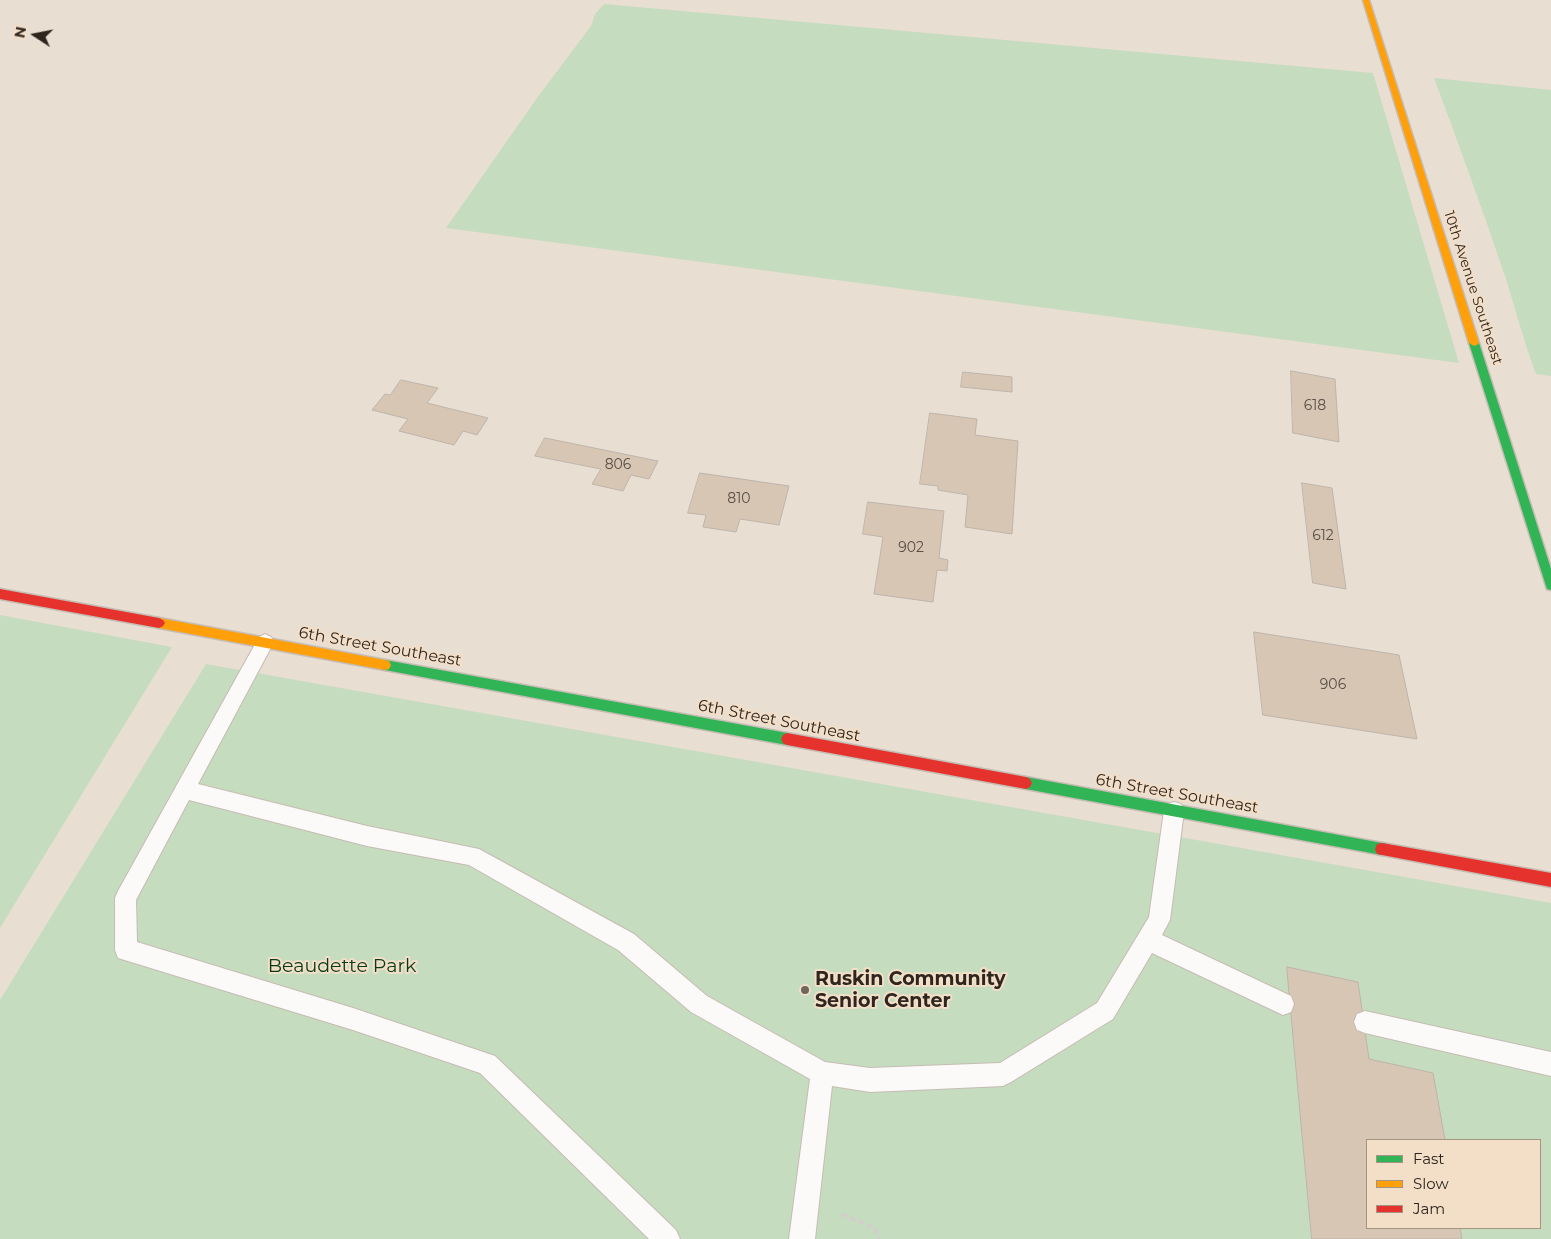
<!DOCTYPE html>
<style>
body{margin:0}
#map{position:relative;width:1551px;height:1239px;overflow:hidden;background:#e9ded2;font-family:Montserrat,sans-serif}
canvas{display:block}
.legend{position:absolute;left:1366px;top:1139px;width:175px;height:90px;box-sizing:border-box;background:#f3dec8;border:1px solid #a49484;margin:0;padding:6px 9px;list-style:none;font-size:15px;color:#2e261e}
.legend li{display:flex;align-items:center;gap:10px;height:25px}
.legend b{width:25px;border:1px solid #a49484}
.north{position:absolute;left:10px;top:10px;width:50px;height:50px;-webkit-text-stroke:4px #f3dec8;paint-order:stroke;rotate:281deg;font-size:14px;font-weight:700;line-height:20px;text-align:center;color:#2e261e}
.north::after{content:'';display:block;margin:auto;width:18px;height:22px;background:#2e261e;clip-path:polygon(50% 0,100% 100%,50% 72%,0 100%)}
</style>
<div id="map">
<canvas width="1551" height="1239"></canvas>
<ul class="legend">
<li><b style="height:6px;background:#30b455"></b>Fast</li>
<li><b style="height:6px;background:#ff9f0a"></b>Slow</li>
<li><b style="height:6px;background:#e5322d"></b>Jam</li>
</ul>
<div class="north">N</div>
</div>
<script>
const ctx = document.querySelector('canvas').getContext('2d');
ctx.lineJoin = 'round';
function fillPath(path, color) { ctx.fillStyle = color; ctx.fill(path, 'evenodd'); }
function strokePath(path, color, width, dash) { ctx.strokeStyle = color; ctx.lineWidth = width; ctx.lineCap = dash ? 'butt' : 'round'; ctx.setLineDash(dash || []); ctx.stroke(path); }
function write(font, color, halo, rows, align = 'center') {
  ctx.font = font + ' Montserrat,sans-serif'; ctx.lineWidth = 4; ctx.setLineDash([]); ctx.textBaseline = 'middle'; ctx.strokeStyle = halo; ctx.fillStyle = color; for (const [text, x, y, turn = 0] of rows) {
    ctx.save(); ctx.translate(x, y); ctx.rotate((+turn || 0) * Math.PI / 180); ctx.textAlign = isNaN(turn) ? turn : align; if (halo) ctx.strokeText(text, 0, 0); ctx.fillText(text, 0, 0); ctx.restore();
  }
}
fillPath(new Path2D(`
 M604 4 1373 73 1459 363 446 228 537 98 591 26 595 14Z
 M1434 78 1551 90V376L1536 374C1524 342 1516 311 1506 279 1483 211 1459 145 1434 78Z
 M0 615 172 647 0 928Z
 M206 664 1551 903V1239H0V1000ZM1367 1140H1540V1228H1367Z`), '#c6dcbf');
const building = new Path2D(`
 M1291 371 1335 379 1339 442 1293 433Z
 M963 372 1012 377V392L961 387Z
 M401 380 438 388 427 403 488 418 477 435 463 431 454 445 399 431 408 419 372 410 385 394 390 395Z
 M930 413 977 419 975 435 1018 441 1012 534 965 527 968 495 938 490V486L920 484Z
 M545 438 658 461 649 479 631 475 623 491 592 484 601 469 535 456Z
 M700 473 789 486 779 525 740 519 736 532 703 527 706 515 688 513Z
 M1302 483 1332 488 1346 589 1313 583Z
 M868 502 944 511 939 558 948 560 947 571 937 570 933 602 874 594 883 537 863 534Z
 M1254 632 1399 655 1417 739 1263 715Z
 M1287 967 1358 982 1369 1059 1433 1073 1445 1140H1367V1228H1460L1462 1239H1312Z`);
fillPath(building, '#d7c6b4');
strokePath(building, '#bdb4ab', 1);
const lane = new Path2D(`
 M265 634 271 637 274 642 198 784 367 826 479 849 634 934 707 996 825 1062 870 1068 1000 1063 1097 1003 1149 917 1164 811 1167 804 1174 802 1181 804 1184 811 1170 920 1162 935 1291 996 1294 1004 1291 1012 1283 1015 1152 953 1113 1019 1011 1082 1003 1086 870 1092 832 1086 815 1239H789L810 1079 691 1012 618 950 469 865 367 846 189 800 136 900 137 942 353 1008 495 1056 676 1230 680 1239H649L480 1073 353 1030 118 958 115 950V898L118 891 259 637Z
 M1365 1011 1551 1052V1076L1365 1033 1357 1030 1354 1022 1357 1014Z`);
const fast = new Path2D(`
 M1474 340 1479 343 1551 569V590L1547 589 1546 586 1469 343Z
 M385 660 787 733 791 735 793 739 791 743 787 745 385 670 381 669 379 665 381 661Z
 M1026 777 1382 843 1387 844 1389 849 1387 854 1382 855 1026 789 1022 787 1020 783 1022 779Z`);
const slow = new Path2D(`
 M1363 0H1369L1479 343 1477 345 1474 346 1469 343Z
 M159 618 385 660 389 661 391 665 389 669 385 670 159 628 155 626 153 623 155 620Z`);
const jam = new Path2D(`
 M0 589 159 618 163 620 165 623 163 626 159 628 0 599Z
 M787 733 1026 777 1030 779 1032 783 1030 787 1026 789 787 745 783 743 781 739 783 735Z
 M1382 843 1551 873V887L1382 855 1377 854 1375 849 1377 844Z`);
strokePath(lane, '#c5bcb3', 2);
strokePath(fast, '#c5bcb3', 3);
strokePath(slow, '#c5bcb3', 3);
strokePath(jam, '#c5bcb3', 3);
strokePath(new Path2D(`
 M842 1214 876 1229 879 1239`), '#d1cfcb', 4, [6, 3]);
fillPath(lane, '#fcfaf8');
fillPath(fast, '#30b455');
fillPath(slow, '#ff9f0a');
fillPath(jam, '#e5322d');
for (const [x, y, r, color] of [
 [805,990,5,"#6f665d"]
]) { const dot = new Path2D(); dot.arc(x, y, r, 0, 2 * Math.PI); ctx.fillStyle = color; ctx.fill(dot); strokePath(dot, '#f3dec8', 2); }
write('14px', '#2e261e', '#f3dec8', [
 ["10th Avenue Southeast",1473,288,72]
]);
write('14px', '#584e44', null, [
 ["618",1315,406],
 ["806",618,465],
 ["810",739,499],
 ["612",1323,536],
 ["902",911,548],
 ["906",1333,685]
]);
write('16px', '#2e261e', '#f3dec8', [
 ["6th Street Southeast",380,647,10],
 ["6th Street Southeast",779,721,11],
 ["6th Street Southeast",1177,794,10]
]);
write('19px', '#063c15', '#f3dec8', [
 ["Beaudette Park",342,966]
]);
write('bold 19px', '#2e261e', '#f3dec8', [
 ["Ruskin Community",815,979],
 ["Senior Center",815,1001]
], 'left');
</script>
